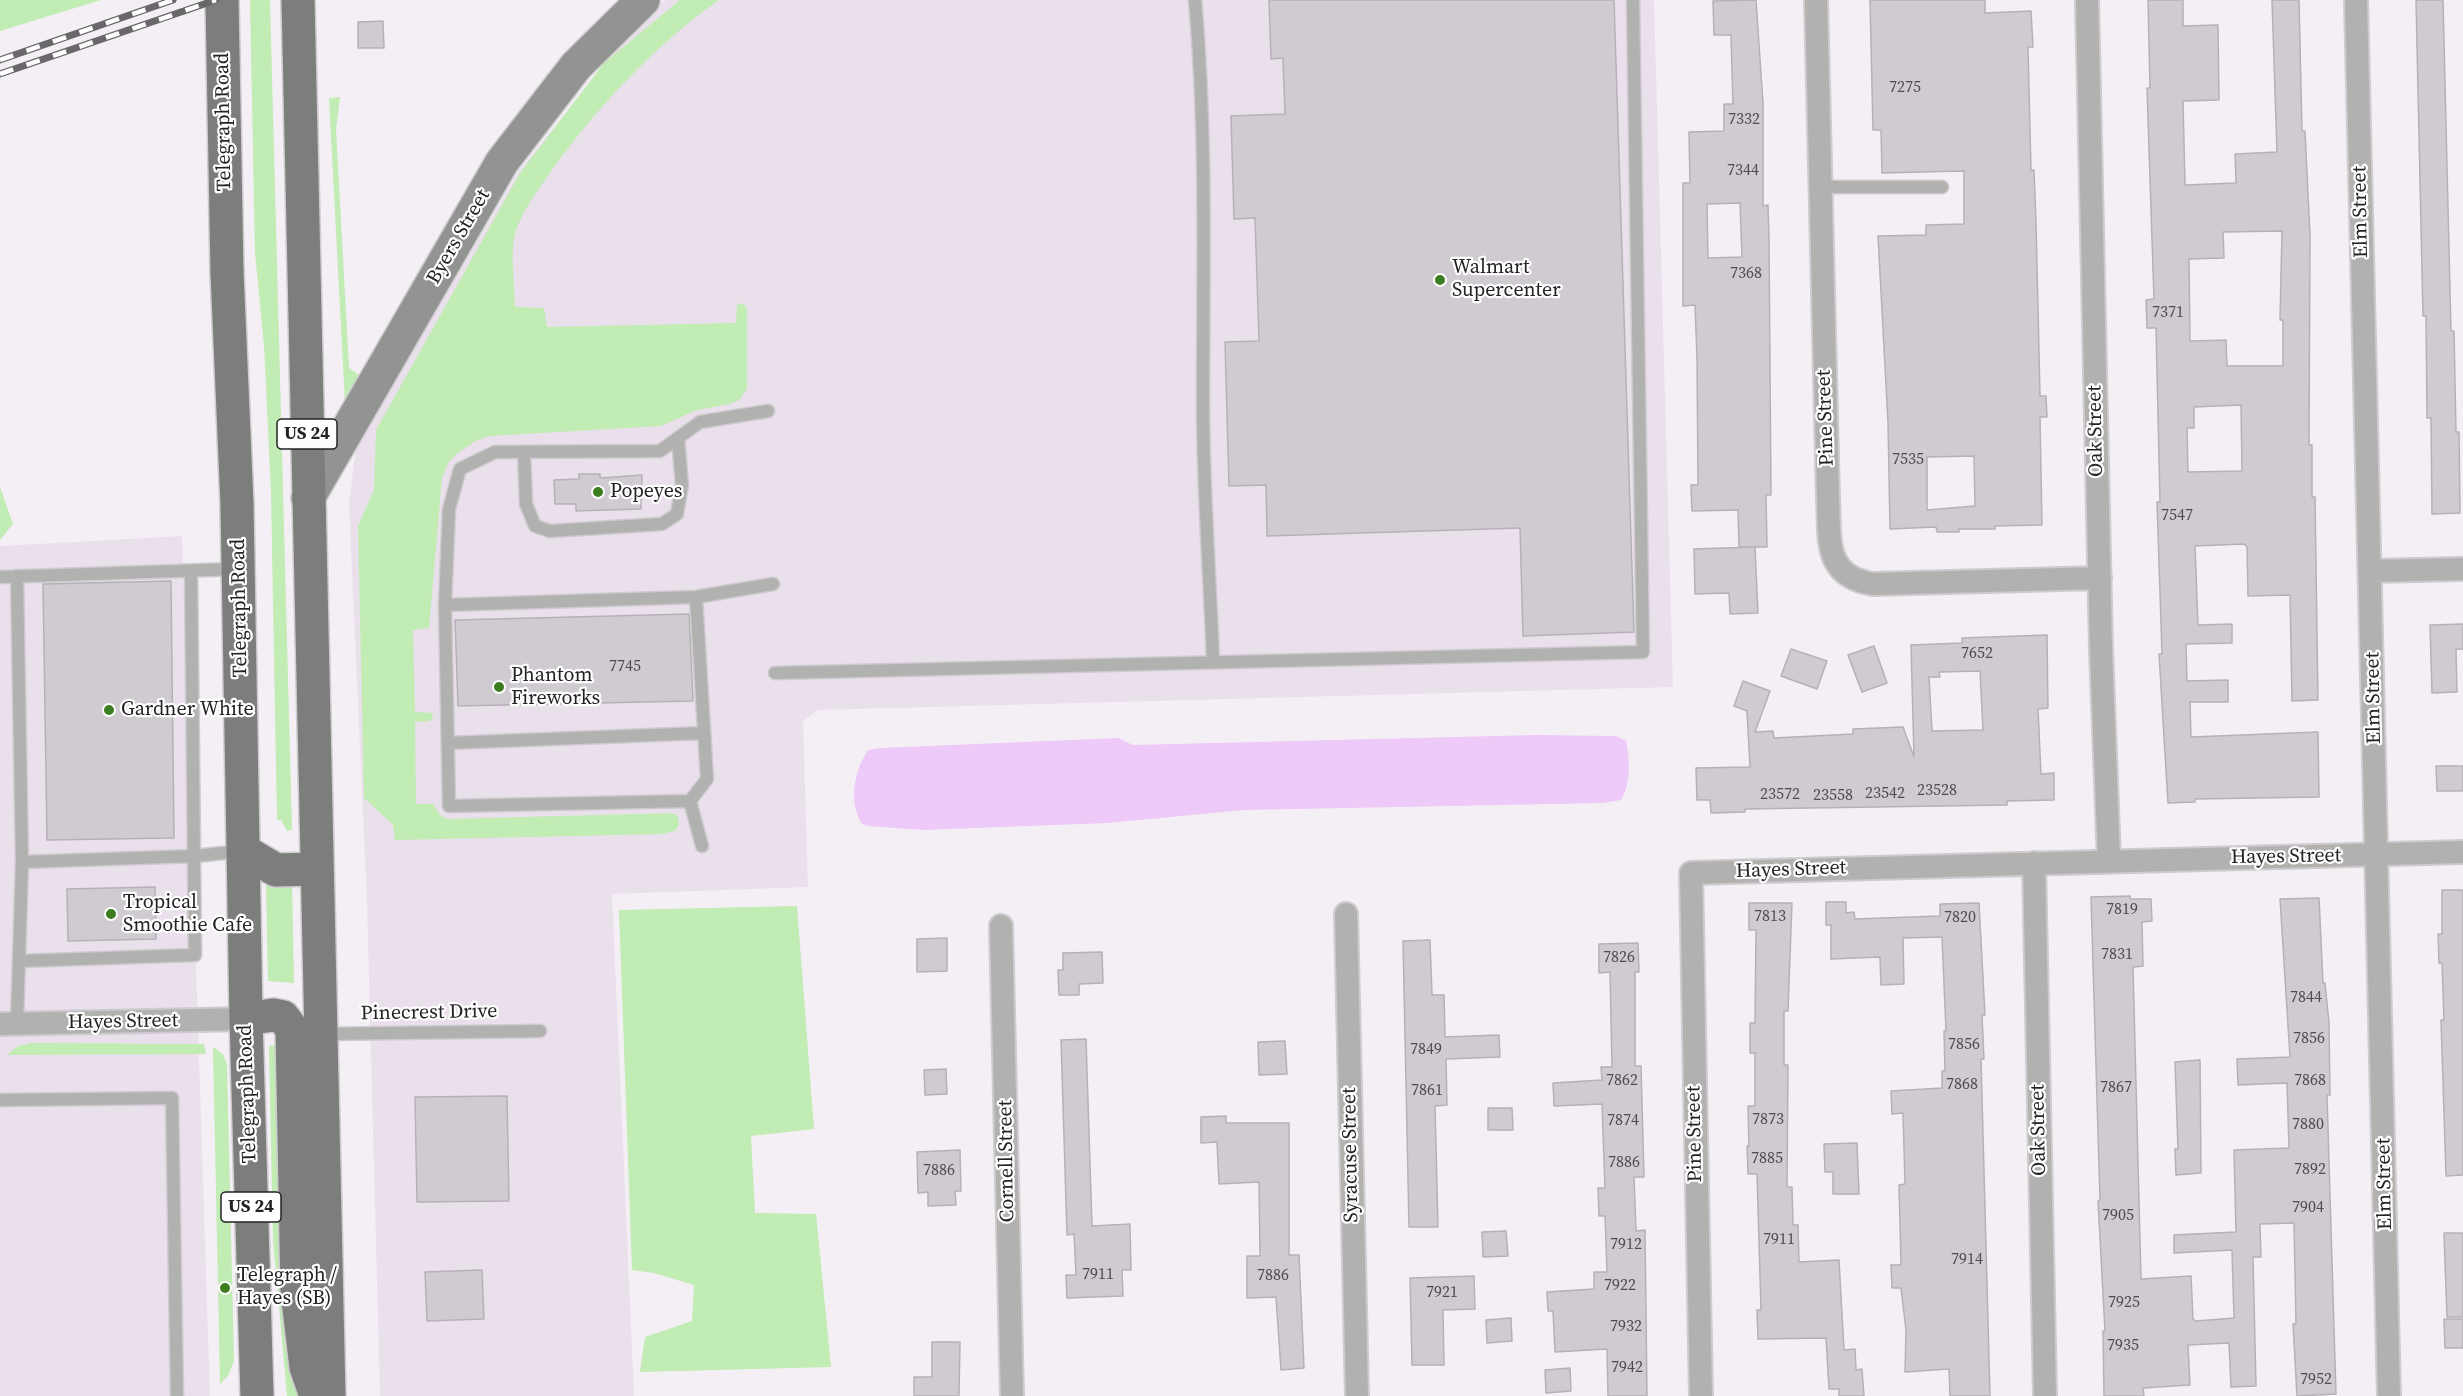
<!DOCTYPE html>
<style>
body{margin:0}
canvas{display:block;background:#f3eff4}
</style>
<canvas width="2463" height="1396"></canvas>
<script>
const ctx = document.querySelector('canvas').getContext('2d');
ctx.lineJoin = 'round';
function fillPath(path, color) { ctx.fillStyle = color; ctx.fill(path, 'evenodd'); }
function strokePath(path, color, width, dash) { ctx.strokeStyle = color; ctx.lineWidth = width; ctx.lineCap = dash ? 'butt' : 'round'; ctx.setLineDash(dash || []); ctx.stroke(path); }
function write(font, color, halo, rows, align = 'center') {
  ctx.font = font + ' "Source Serif 4",serif'; ctx.lineWidth = 4.5; ctx.setLineDash([]); ctx.textBaseline = 'middle'; ctx.strokeStyle = halo; ctx.fillStyle = color; for (const [text, x, y, turn = 0] of rows) {
    ctx.save(); ctx.translate(x, y); ctx.rotate((+turn || 0) * Math.PI / 180); ctx.textAlign = isNaN(turn) ? turn : align; if (halo) ctx.strokeText(text, 0, 0); ctx.fillText(text, 0, 0); ctx.restore();
  }
}
fillPath(new Path2D(`
 M666 0H1654L1673 687 818 710 803 721 808 887 612 894 634 1396H380L367 902 349 504 356 448 519 171 648 12Z
 M182 536 210 1396H0V546Z`), '#e9e0eb');
fillPath(new Path2D(`
 M0 0H101L0 31Z
 M250 0H270L292 830 287 831 281 820H277L271 493 264 345 255 253Z
 M680 0H719C653 46 596 109 549 174 537 192 521 212 515 234 510 252 515 287 515 307L544 308 547 327 736 323 737 305 742 303 747 308V389L739 400 730 404 697 410 661 426 490 436 477 440 456 454 448 463 442 478 429 628 413 630 415 712 432 713 433 717 430 721 415 722 416 804H433L440 815 447 819 673 813 678 817 679 825 675 831 662 834 395 840 393 825 364 798 358 526 374 490 376 430 520 173 604 63Z
 M340 97 336 129 349 368 365 379 345 404 329 98Z
 M0 487 13 524 0 540Z
 M266 882 292 884 294 983 268 981Z
 M797 906 814 1129 751 1136 755 1213 816 1214 831 1367 640 1372 645 1337 692 1321 694 1285 654 1273 632 1270 619 910Z
 M277 1037 289 1286 298 1396H287L273 1240 269 1046 275 1045Z
 M32 1043 204 1044 206 1054 7 1055 18 1046Z
 M213 1047 223 1054 227 1065 234 1361 228 1376 220 1384Z`), '#c1ecb3');
fillPath(new Path2D(`
 M1536 735 1616 736 1626 741C1630 759 1631 784 1621 800L1603 803 1244 810 1108 823 922 830 869 826 862 824C848 802 854 771 868 750L881 748 1118 738 1133 745Z`), '#eecaf8');
const building = new Path2D(`
 M1269 0H1614L1634 632 1523 636 1520 528 1267 536 1266 485 1229 486 1225 342 1259 341 1255 218 1234 219 1231 116 1285 114 1283 58 1271 59Z
 M1756 0 1763 103V206L1768 205 1769 239 1771 495H1766L1767 547H1755L1758 613 1730 614 1729 593 1695 594 1694 549 1754 547H1739L1738 510 1692 511 1691 485H1698L1697 358 1695 305 1683 306V183H1690L1689 132 1724 131V104H1733L1731 35H1714L1713 1ZM1740 203 1742 257 1708 258 1707 204Z
 M1870 0H1985V13L2031 11 2033 47H2028L2031 170H2034L2036 222 2040 396H2046L2047 417H2040L2042 525 1995 526V529H1959V532H1937L1936 527 1890 529 1888 422 1878 236 1926 235V225L1964 224V171L1882 173 1881 130H1873ZM1974 456 1975 506 1927 510V457Z
 M2148 0H2183V26L2218 25 2219 100 2183 101 2185 185 2236 183 2235 154 2277 152 2272 0H2299L2302 131H2305L2310 235 2309 445H2312V497H2315L2318 700 2292 701 2290 595 2248 596 2247 547 2244 544 2195 546 2198 625 2232 624V643L2186 644 2187 681 2228 680V702H2190L2191 737 2318 732 2319 797 2195 799V802L2168 803 2159 654H2162L2157 502H2160L2156 328H2147L2146 300 2154 299 2147 88H2150ZM2282 231 2280 320H2283V366H2227L2226 340 2190 341 2189 259 2224 258 2223 232ZM2241 405 2242 471 2188 472 2187 428H2194V407Z
 M2416 0H2443L2451 331H2454L2456 432H2459L2460 513 2432 514 2431 418H2427L2426 316H2423Z
 M383 21 384 48H358V22Z
 M579 474H600V478L642 475 641 509 576 511V504H555L554 480 579 479Z
 M171 581 174 838 47 840 43 584Z
 M689 614 693 701 458 706 455 620Z
 M2463 624V649H2456L2457 692 2432 693 2430 625Z
 M2047 635 2048 708 2038 709 2041 774 2054 773V800L2007 801V805L1745 809V812L1711 813 1710 800H1697L1696 768 1750 767 1747 711 1734 706 1743 681 1770 691 1755 732 1773 731 1774 738 1853 734V729L1903 727 1914 757 1911 645 1962 643V638ZM1980 671 1983 730 1932 731 1929 677H1940L1939 672Z
 M1874 646 1887 683 1862 692 1848 655Z
 M1791 649 1827 661 1817 689 1781 676Z
 M2436 766H2463V791H2437Z
 M155 887 156 939 68 941 67 889Z
 M2442 890H2463V1175L2446 1176 2441 1020H2444L2442 963H2439L2438 934H2442Z
 M2130 896 2131 899H2151L2152 921 2142 922 2143 966 2133 967 2141 1279 2191 1276 2193 1319 2196 1321 2234 1318 2232 1250 2174 1253V1235L2236 1232 2234 1150 2289 1148 2287 1083 2238 1085 2237 1059 2290 1057 2280 899 2319 898 2323 983H2325L2329 1023 2330 1095H2327L2336 1394 2297 1396 2293 1324H2296L2294 1223 2260 1224 2261 1257H2253L2256 1386 2231 1387 2229 1343 2188 1345 2190 1385 2143 1388 2144 1396H2104L2103 1331H2105L2098 1201 2100 1200 2091 897Z
 M1826 902H1846V913L1854 912 1855 919 1940 916V904L1979 903 1985 1015H1982L1984 1059H1981L1990 1396H1950L1949 1369 1905 1372 1906 1330 1901 1288H1892L1891 1265H1901L1899 1185 1905 1184 1903 1113 1892 1114 1891 1091 1942 1088V1071H1945L1944 1031H1946L1942 937 1903 938 1904 984 1881 985 1880 957 1831 959V925H1826Z
 M1749 903H1792L1788 1011H1784V1065H1788L1787 1187H1792L1793 1225H1798L1799 1262 1839 1260 1844 1350 1855 1349 1856 1370 1862 1369 1864 1396H1839V1389H1829L1826 1338 1758 1339 1757 1310H1761L1757 1174H1748L1747 1146H1749L1748 1106H1755V1053H1750V1023H1755L1756 930H1749Z
 M947 938V971L917 972V939Z
 M1430 940 1432 995H1444L1445 1037 1499 1035 1500 1057 1446 1059 1447 1105 1435 1106 1438 1227H1409L1403 941Z
 M1638 943 1639 972H1635V1066H1641L1644 1177H1634L1636 1231 1645 1230 1647 1396H1608L1607 1349 1555 1352 1553 1311H1548L1547 1292 1594 1289V1272H1607L1605 1216H1599L1598 1188H1605L1602 1104 1554 1106 1553 1083 1602 1080 1601 1067H1612L1610 972 1599 973V944Z
 M1102 952 1103 983 1079 984V995H1059L1058 970H1063V953Z
 M1086 1039 1092 1226 1130 1224 1131 1270H1122L1123 1296 1067 1298 1066 1275H1076L1074 1234 1067 1235 1061 1040Z
 M1285 1041 1287 1074 1259 1075 1258 1042Z
 M2200 1060 2201 1173 2176 1175 2175 1149H2178L2175 1062Z
 M946 1069 947 1094 925 1095 924 1070Z
 M507 1096 509 1201 417 1202 415 1097Z
 M1488 1108H1512L1513 1130H1488Z
 M1226 1116V1123H1289V1255H1299L1304 1368 1281 1370 1276 1297 1247 1298V1256H1260L1259 1182 1219 1184 1217 1142 1201 1143V1117Z
 M1857 1143 1859 1194H1833V1172H1825L1824 1144Z
 M960 1150 961 1191H955L956 1205 928 1206V1192L918 1193 917 1152Z
 M1506 1231 1508 1256 1483 1257 1482 1232Z
 M2444 1233H2463V1317H2447Z
 M482 1270 484 1319 427 1321 425 1272Z
 M1474 1276 1475 1309 1443 1310 1444 1365H1412L1410 1278Z
 M1511 1318 1512 1341 1487 1343 1486 1320Z
 M2444 1319H2463V1348H2445Z
 M932 1342H960L959 1396H914V1377H932Z
 M1570 1368 1571 1391 1546 1393 1545 1370Z`);
fillPath(building, '#cfcbd0');
strokePath(building, '#b5b2b6', 1.5);
const lane = new Path2D(`
 M1195 0C1207 134 1203 269 1203 404 1203 490 1210 576 1213 662
 M1819 187H1942
 M768 411 700 422 660 451 495 452 460 469 449 509 445 605 696 597 773 584
 M524 452 526 504 535 526 550 531 662 524 677 514 682 485 678 438
 M17 576 22 862
 M0 577 237 569
 M445 605 449 806 690 801 702 846
 M775 673 1643 652 1633 0
 M448 743 704 733
 M690 801 707 779 696 597
 M20 961 195 955 191 571
 M17 1023 22 862 195 856 242 851
 M324 1034 540 1031
 M0 1100 172 1098 177 1396`);
const street = new Path2D(`
 M1816 0 1828 498C1830 539 1823 576 1873 584L2100 578
 M2087 0 2101 649 2109 861
 M2356 0 2389 1396
 M2370 571 2463 569
 M2034 863 2045 1396
 M1346 914 1357 1396
 M1001 926 1012 1396
 M0 1024 246 1019
 M1701 1396 1691 873 2463 852`);
const secondary = new Path2D(`
 M308 498 502 162 576 66 643 0`);
const primary = new Path2D(`
 M222 0 227 272 237 504 246 1019 257 1396
 M298 0 329 1396
 M244 851 276 870 316 869
 M246 1019 273 1015 283 1017 292 1029 297 1291 306 1367 316 1396`);
strokePath(lane, '#cecacf', 15);
strokePath(street, '#cecacf', 26);
strokePath(secondary, '#cecacf', 36);
strokePath(primary, '#cecacf', 36);
strokePath(lane, '#b1b2b0', 12);
strokePath(street, '#b1b2b0', 22);
strokePath(secondary, '#919491', 33);
strokePath(primary, '#7b7e7a', 33);
const rail = new Path2D(`
 M0 60 173 0
 M0 74 216 0`);
strokePath(rail, '#69676a', 7);
strokePath(rail, '#fffeff', 4.5, [14]);
for (const [x, y, r, color] of [
 [1440,280,6,"#3b7d1f"],
 [598,492,6,"#3b7d1f"],
 [499,687,6,"#3b7d1f"],
 [109,710,6,"#3b7d1f"],
 [111,914,6,"#3b7d1f"],
 [225,1288,6,"#3b7d1f"]
]) { const dot = new Path2D(); dot.arc(x, y, r, 0, 2 * Math.PI); ctx.fillStyle = color; ctx.fill(dot); strokePath(dot, '#fffeff', 2); }
write('16px', '#4e4c4f', null, [
 ["7275",1905,88],
 ["7332",1744,120],
 ["7344",1743,171],
 ["7368",1746,274],
 ["7371",2168,313],
 ["7535",1908,460],
 ["7547",2177,516],
 ["7652",1977,654],
 ["7745",625,667],
 ["23528",1937,791],
 ["23542",1885,794],
 ["23572",1780,795],
 ["23558",1833,796],
 ["7819",2122,910],
 ["7813",1770,917],
 ["7820",1960,918],
 ["7831",2117,955],
 ["7826",1619,958],
 ["7844",2306,998],
 ["7856",2309,1039],
 ["7856",1964,1045],
 ["7849",1426,1050],
 ["7862",1622,1081],
 ["7868",2310,1081],
 ["7868",1962,1085],
 ["7867",2116,1088],
 ["7861",1427,1091],
 ["7873",1768,1120],
 ["7874",1623,1121],
 ["7880",2308,1125],
 ["7885",1767,1159],
 ["7886",1624,1163],
 ["7892",2310,1170],
 ["7886",939,1171],
 ["7904",2308,1208],
 ["7905",2118,1216],
 ["7911",1779,1240],
 ["7912",1626,1245],
 ["7914",1967,1260],
 ["7911",1098,1275],
 ["7886",1273,1276],
 ["7922",1620,1286],
 ["7921",1442,1293],
 ["7925",2124,1303],
 ["7932",1626,1327],
 ["7935",2123,1346],
 ["7942",1627,1368],
 ["7952",2316,1380]
]);
for (const [x, y, w] of [
 [307,434,60],
 [251,1207,60]
]) { const box = new Path2D(); box.roundRect(x - w / 2, y - 15, w, 30, 4.5); ctx.fillStyle = '#fffeff'; ctx.fill(box); strokePath(box, '#232224', 1.5); }
write('bold 18px', '#232224', null, [
 ["US 24",307,434],
 ["US 24",251,1207]
]);
write('20px', '#232224', '#fffeff', [
 ["Telegraph Road",224,122,-91],
 ["Elm Street",2361,212,-91],
 ["Byers Street",459,237,-60],
 ["Pine Street",1826,418,-92],
 ["Oak Street",2096,431,-91],
 ["Telegraph Road",240,608,-91],
 ["Elm Street",2374,698,-91],
 ["Hayes Street",2286,857,-1],
 ["Hayes Street",1791,870,-2],
 ["Pinecrest Drive",429,1013,-1],
 ["Hayes Street",123,1022,-1],
 ["Telegraph Road",248,1094,-92],
 ["Oak Street",2039,1130,-91],
 ["Pine Street",1695,1134,-91],
 ["Syracuse Street",1351,1155,-91],
 ["Cornell Street",1007,1161,-91],
 ["Elm Street",2385,1184,-91]
]);
write('20px', '#232224', '#fffeff', [
 ["Walmart",1452,268],
 ["Supercenter",1452,291],
 ["Popeyes",610,492],
 ["Phantom",511,676],
 ["Fireworks",511,699],
 ["Gardner White",121,710],
 ["Tropical",123,903],
 ["Smoothie Cafe",123,926],
 ["Telegraph /",237,1276],
 ["Hayes (SB)",237,1299]
], 'left');
</script>
